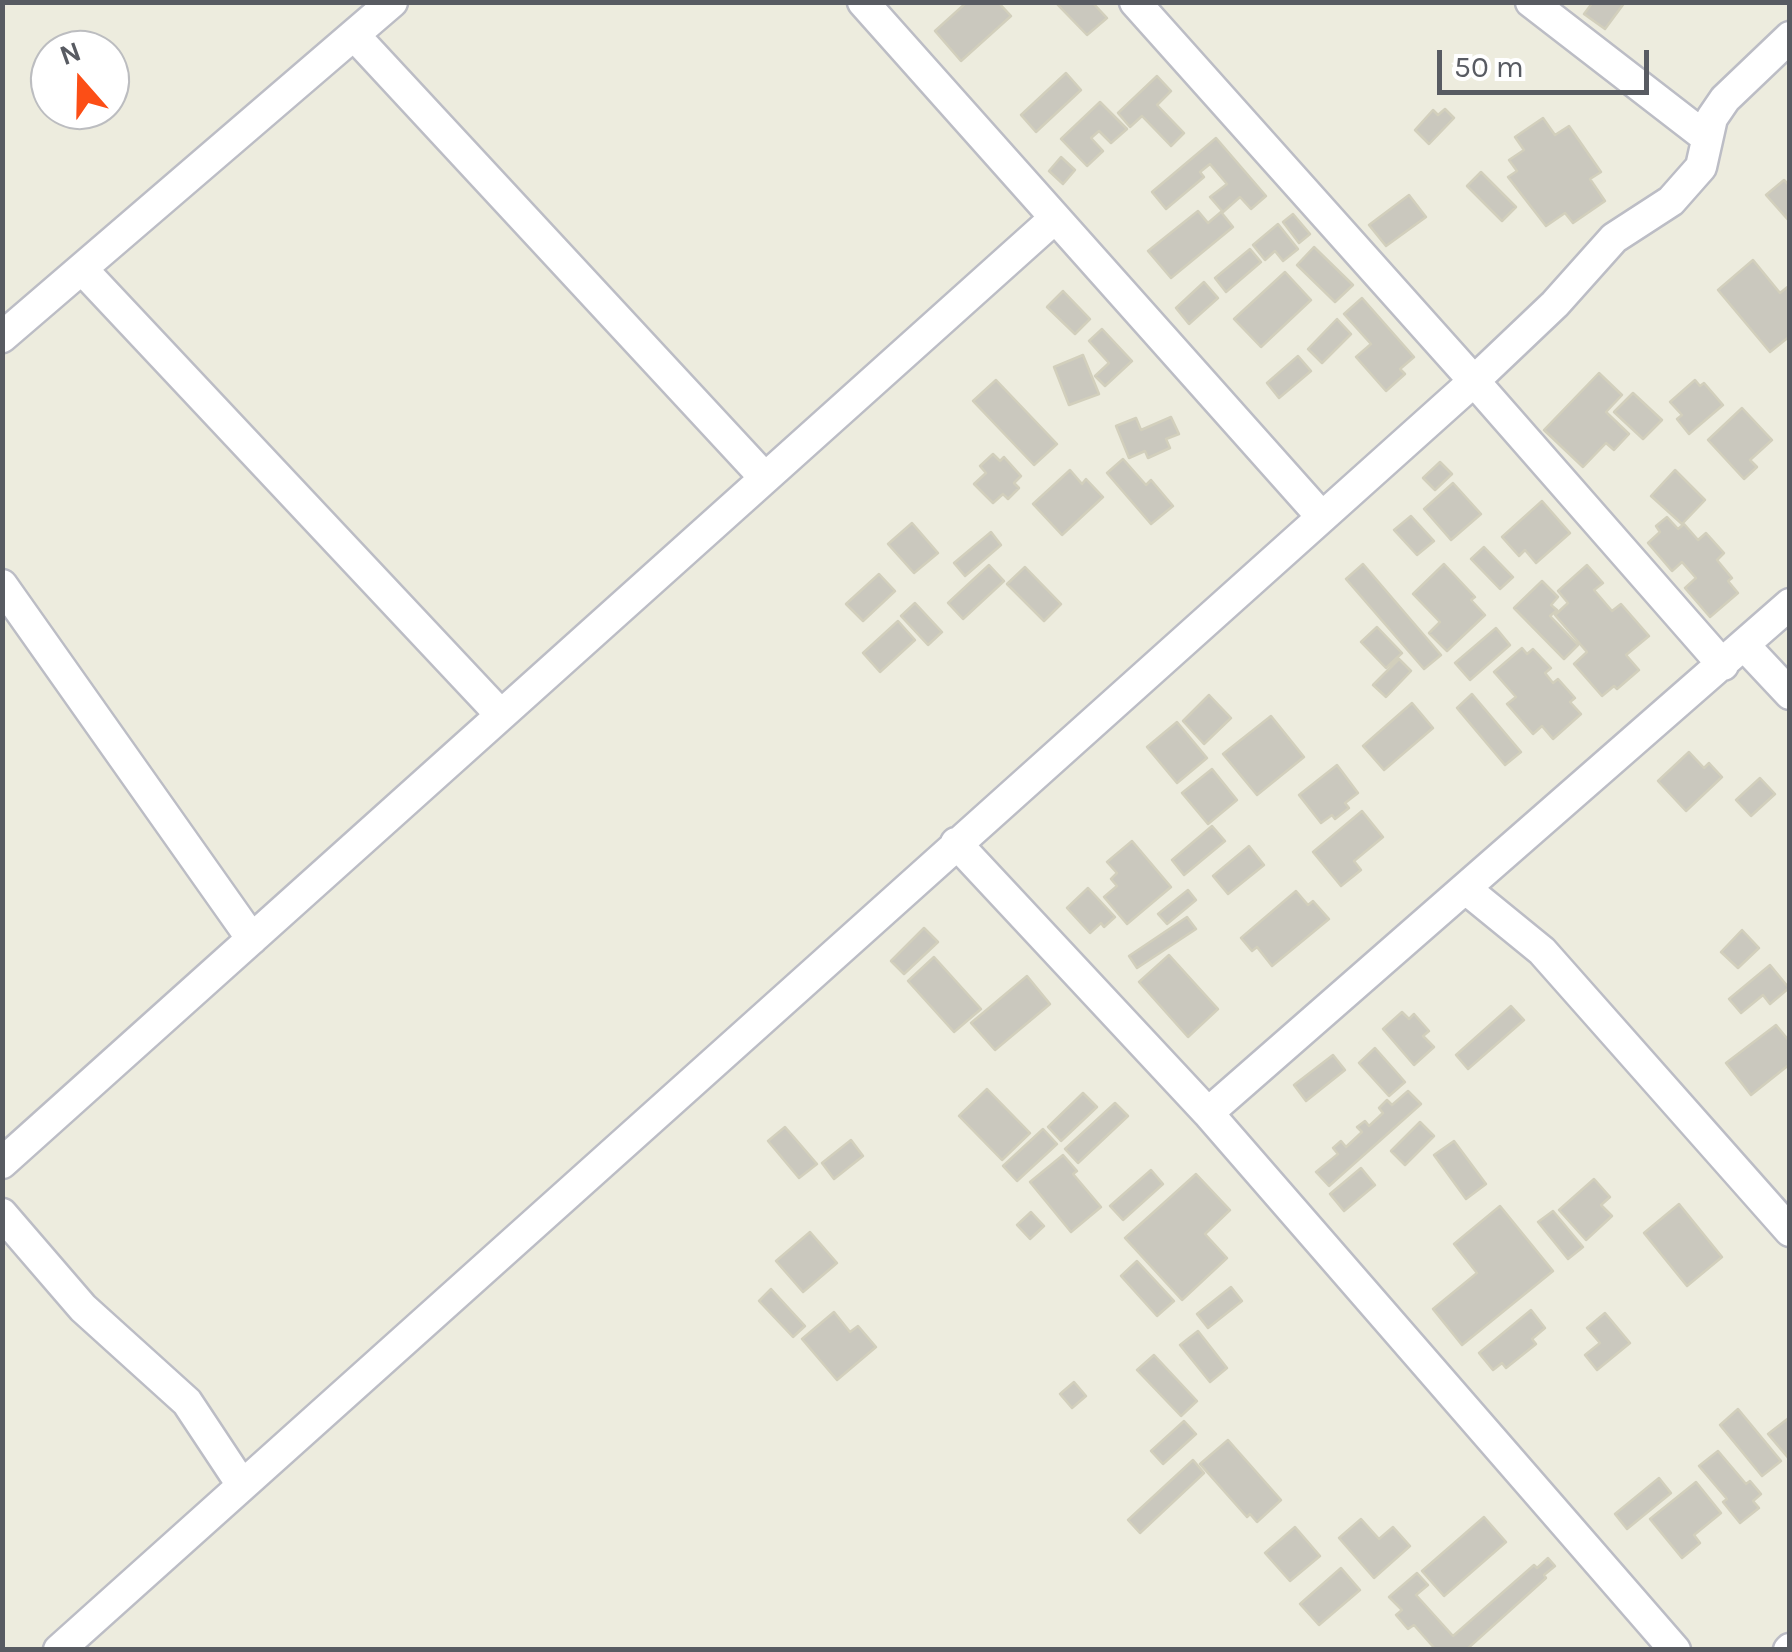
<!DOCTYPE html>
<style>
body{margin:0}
#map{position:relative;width:1792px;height:1652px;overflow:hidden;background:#edecde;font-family:Karla,sans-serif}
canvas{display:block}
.frame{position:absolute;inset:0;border:5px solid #585b62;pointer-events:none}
.north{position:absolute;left:30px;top:30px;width:100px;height:100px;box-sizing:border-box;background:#fff;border:2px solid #bcbdc0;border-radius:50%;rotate:340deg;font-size:28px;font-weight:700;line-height:40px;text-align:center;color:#585b62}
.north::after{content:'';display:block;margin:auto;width:35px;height:45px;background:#fc4e16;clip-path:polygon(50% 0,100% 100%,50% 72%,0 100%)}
.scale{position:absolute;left:1437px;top:50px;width:212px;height:45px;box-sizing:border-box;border:5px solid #585b62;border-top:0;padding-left:12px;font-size:30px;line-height:35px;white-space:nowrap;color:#585b62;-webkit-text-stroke:8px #fff;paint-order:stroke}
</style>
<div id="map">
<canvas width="1792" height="1652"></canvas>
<div class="frame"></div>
<div class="north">N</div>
<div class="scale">50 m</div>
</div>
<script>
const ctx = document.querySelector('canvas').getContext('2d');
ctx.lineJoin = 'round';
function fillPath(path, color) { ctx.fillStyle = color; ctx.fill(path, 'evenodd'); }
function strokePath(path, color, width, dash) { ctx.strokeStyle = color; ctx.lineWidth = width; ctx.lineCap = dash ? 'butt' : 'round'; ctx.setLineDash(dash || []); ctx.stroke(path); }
const building = new Path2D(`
 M967 2H998L1011 16 961 61 935 31Z
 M1092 2 1107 18 1087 35 1057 4Z
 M1593 2H1625L1605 29 1584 14Z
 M1066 73 1081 90 1036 132 1021 115Z
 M1157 76 1171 91 1157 105 1184 133 1171 146 1142 116 1130 127 1118 113Z
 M1100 102 1127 129 1111 143 1099 131 1091 138 1103 151 1087 166 1061 139Z
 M1445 109 1454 118 1429 144 1415 130 1433 110 1438 115Z
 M1543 118 1555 135 1569 126 1601 172 1590 179 1605 201 1573 223 1565 213 1546 226 1508 177 1517 171 1509 160 1524 150 1515 137Z
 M1216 138 1266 196 1251 209 1240 197 1223 212 1210 197 1227 184 1210 164 1200 172 1204 177 1166 209 1152 192Z
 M1061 157 1075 170 1063 184 1049 171Z
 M1481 172 1516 207 1502 221 1467 186Z
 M1784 180 1790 186V222L1766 195Z
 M1409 195 1426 217 1386 246 1369 225Z
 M1198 211 1208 223 1221 212 1233 227 1171 278 1148 251Z
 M1293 214 1310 234 1299 243 1283 222Z
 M1278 224 1298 249 1283 261 1275 251 1265 260 1253 245Z
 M1314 247 1353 285 1335 302 1297 265Z
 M1250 249 1261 262 1226 292 1215 278Z
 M1753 260 1780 293 1790 285V336L1770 352 1718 290Z
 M1285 272 1311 300 1261 347 1234 319Z
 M1204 282 1218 298 1189 324 1176 308Z
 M1063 291 1090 319 1075 334 1047 307Z
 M1362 298 1414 357 1400 369 1405 374 1386 391 1356 357 1371 344 1344 314Z
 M1337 319 1351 334 1322 363 1308 349Z
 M1102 329 1132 361 1105 386 1095 376 1109 363 1089 341Z
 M1083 355 1099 394 1069 405 1054 367Z
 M1298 356 1311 371 1279 398 1267 383Z
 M1599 373 1622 395 1606 412 1629 434 1614 450 1606 443 1583 467 1544 430Z
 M996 380 1057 444 1034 465 973 401Z
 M1695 380 1700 386 1704 383 1723 405 1689 434 1677 419 1682 415 1670 402Z
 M1633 393 1662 420 1643 439 1614 412Z
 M1742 408 1772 440 1750 460 1757 467 1744 479 1708 440Z
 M1171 417 1179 434 1166 439 1170 448 1148 458 1145 451 1129 458 1116 426 1136 418 1141 430Z
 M993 454 1000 461 1004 457 1021 476 1014 483 1019 488 1008 499 1003 494 993 503 974 484 986 473 980 466Z
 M1123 459 1146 485 1151 480 1173 506 1151 524 1107 473Z
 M1440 462 1452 474 1435 490 1423 478Z
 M1070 470 1082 484 1086 479 1103 497 1062 535 1033 504Z
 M1675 470 1705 500 1682 524 1651 496Z
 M1453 483 1481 514 1451 540 1424 509Z
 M1542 501 1570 533 1536 563 1525 550 1519 556 1502 537Z
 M1411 516 1434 541 1417 555 1394 530Z
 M1667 517 1678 529 1684 524 1698 540 1706 533 1724 553 1717 560 1732 578 1728 581 1738 593 1710 617 1685 588 1696 578 1682 562 1672 571 1648 543 1660 532 1656 526Z
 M912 523 938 553 914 573 888 544Z
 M991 532 1001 545 965 576 954 563Z
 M1484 547 1513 577 1500 589 1471 559Z
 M1363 564 1441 655 1424 669 1346 579Z
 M1444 564 1475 597 1471 600 1485 615 1447 651 1429 633 1440 622 1413 594Z
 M989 565 1004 581 963 619 948 603Z
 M1587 565 1603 583 1594 590 1612 611 1621 604 1649 636 1626 655 1639 670 1617 689 1614 686 1602 696 1574 664 1587 652 1555 615 1568 603 1558 591Z
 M1025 567 1061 604 1044 621 1007 584Z
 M879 574 895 591 863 621 846 604Z
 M1542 581 1558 597 1551 605 1557 610 1550 616 1578 645 1564 659 1514 608Z
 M915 603 942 632 928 645 901 616Z
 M898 621 915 640 880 672 863 653Z
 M1377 627 1402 653 1386 668 1361 642Z
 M1496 628 1510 645 1470 680 1455 663Z
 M1522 648 1527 654 1533 649 1551 668 1545 673 1553 683 1558 679 1575 698 1570 702 1581 714 1553 739 1542 726 1533 734 1507 704 1516 697 1494 672Z
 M1399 659 1411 671 1386 697 1373 685Z
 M1472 694 1521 752 1505 765 1457 708Z
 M1209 695 1231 718 1204 744 1183 721Z
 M1412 703 1433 728 1384 770 1363 746Z
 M1271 716 1304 757 1257 795 1223 754Z
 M1177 722 1207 758 1177 783 1147 747Z
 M1689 752 1704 768 1709 763 1722 777 1686 811 1658 781Z
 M1337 765 1358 793 1345 803 1349 808 1335 819 1332 815 1321 823 1299 795Z
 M1212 769 1237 800 1208 824 1182 793Z
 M1760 778 1775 794 1751 816 1736 800Z
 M1362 811 1383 837 1354 861 1361 870 1341 886 1313 852Z
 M1212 826 1225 841 1184 875 1172 860Z
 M1132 841 1171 887 1127 924 1104 897 1117 886 1111 879 1117 873 1107 862Z
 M1249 846 1264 865 1228 894 1213 876Z
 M1088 888 1115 917 1104 927 1101 923 1090 933 1067 908Z
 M1188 890 1196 900 1167 924 1158 914Z
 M1296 891 1308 905 1313 901 1329 919 1272 966 1257 947 1252 951 1241 938Z
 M1187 917 1196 929 1137 968 1129 956Z
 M924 928 938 942 904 974 891 961Z
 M1742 930 1759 948 1738 968 1721 952Z
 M1169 955 1218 1009 1188 1037 1139 982Z
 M934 957 981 1009 954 1032 908 981Z
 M1770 965 1789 988 1770 1004 1763 995 1741 1013 1729 999Z
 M1027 976 1050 1004 995 1050 971 1023Z
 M1511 1006 1524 1020 1468 1069 1456 1055Z
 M1402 1012 1409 1019 1414 1014 1429 1031 1423 1036 1434 1047 1414 1065 1383 1029Z
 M1776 1025 1790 1042V1064L1751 1095 1726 1063Z
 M1375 1048 1405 1082 1389 1096 1359 1063Z
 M1333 1055 1345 1070 1306 1101 1294 1085Z
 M987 1089 1030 1133 1002 1160 959 1116Z
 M1408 1091 1421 1104 1329 1186 1316 1172 1338 1154 1333 1148 1341 1141 1346 1147 1362 1132 1357 1127 1365 1121 1369 1126 1383 1113 1379 1108 1387 1100 1392 1105Z
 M1083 1093 1097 1107 1061 1141 1048 1127Z
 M1115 1103 1128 1116 1078 1163 1065 1149Z
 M1420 1122 1434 1136 1405 1165 1391 1151Z
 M785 1127 817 1164 799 1178 768 1141Z
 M1043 1129 1057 1144 1017 1181 1003 1166Z
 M851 1140 863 1156 834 1179 822 1163Z
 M1454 1141 1486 1184 1466 1199 1434 1155Z
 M1063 1155 1077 1171 1073 1174 1101 1207 1071 1232 1030 1182Z
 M1361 1168 1375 1185 1344 1211 1330 1194Z
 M1151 1170 1163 1184 1123 1220 1110 1206Z
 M1196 1174 1230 1210 1205 1234 1227 1258 1182 1300 1125 1238Z
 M1594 1179 1610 1197 1601 1205 1612 1216 1586 1240 1559 1210Z
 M1679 1204 1722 1257 1687 1286 1644 1233Z
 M1500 1206 1553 1271 1462 1345 1433 1309 1477 1273 1454 1244Z
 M1553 1211 1583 1247 1568 1259 1538 1222Z
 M1031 1212 1044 1226 1030 1239 1017 1225Z
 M810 1232 837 1263 803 1292 776 1261Z
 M1137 1261 1174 1301 1157 1316 1121 1276Z
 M1231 1287 1242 1301 1208 1328 1197 1314Z
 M771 1289 805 1326 793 1337 759 1301Z
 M1531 1310 1545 1328 1532 1339 1536 1344 1506 1368 1502 1363 1493 1370 1479 1353Z
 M834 1312 850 1332 858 1326 876 1347 837 1380 802 1339Z
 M1605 1313 1630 1343 1597 1370 1585 1355 1600 1343 1587 1328Z
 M1198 1331 1227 1368 1210 1382 1180 1345Z
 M1154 1355 1197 1401 1181 1416 1137 1370Z
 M1074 1382 1086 1396 1072 1408 1060 1394Z
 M1738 1409 1781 1461 1762 1476 1720 1425Z
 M1790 1417V1460L1768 1434Z
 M1184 1421 1196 1434 1163 1464 1151 1451Z
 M1228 1440 1281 1500 1257 1522 1250 1514 1247 1517 1200 1464Z
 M1718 1451 1746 1484 1750 1481 1761 1494 1753 1501 1759 1508 1740 1523 1723 1502 1727 1499 1699 1466Z
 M1193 1460 1204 1473 1140 1533 1128 1520Z
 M1659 1478 1671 1493 1627 1529 1615 1514Z
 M1696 1482 1721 1513 1694 1535 1700 1543 1682 1558 1650 1519Z
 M1484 1517 1506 1542 1444 1596 1422 1571Z
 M1361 1519 1379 1539 1393 1527 1410 1546 1374 1578 1339 1538Z
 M1295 1527 1320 1556 1290 1581 1265 1553Z
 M1548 1558 1555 1566 1544 1575 1546 1578 1466 1650H1436L1414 1625 1408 1629 1396 1615 1402 1610 1389 1597 1417 1573 1428 1585 1416 1595 1453 1636 1534 1565 1537 1568Z
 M1341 1568 1360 1590 1319 1625 1300 1604Z`);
fillPath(building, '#cac8be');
strokePath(building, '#d2cfbc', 2.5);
const street = new Path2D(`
 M863 2 1322 517
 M1135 2 1474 381 1723 665
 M1531 2 1707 138
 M354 35 765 478
 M82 269 501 715
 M2 337 392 2
 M2 585 252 939
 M1744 645 1790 694
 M956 843 1208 1113 1675 1650
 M1466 889 1542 951 1790 1231
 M1208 1113 1790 604
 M2 1163 1055 218
 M2 1214 83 1308 187 1402 242 1485
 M59 1650 1474 381 1555 304 1614 238 1671 201 1701 167 1712 118 1725 99 1790 37
 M1789 1650 1790 1649`);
strokePath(street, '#bcbdc5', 35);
strokePath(street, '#fff', 30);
</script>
